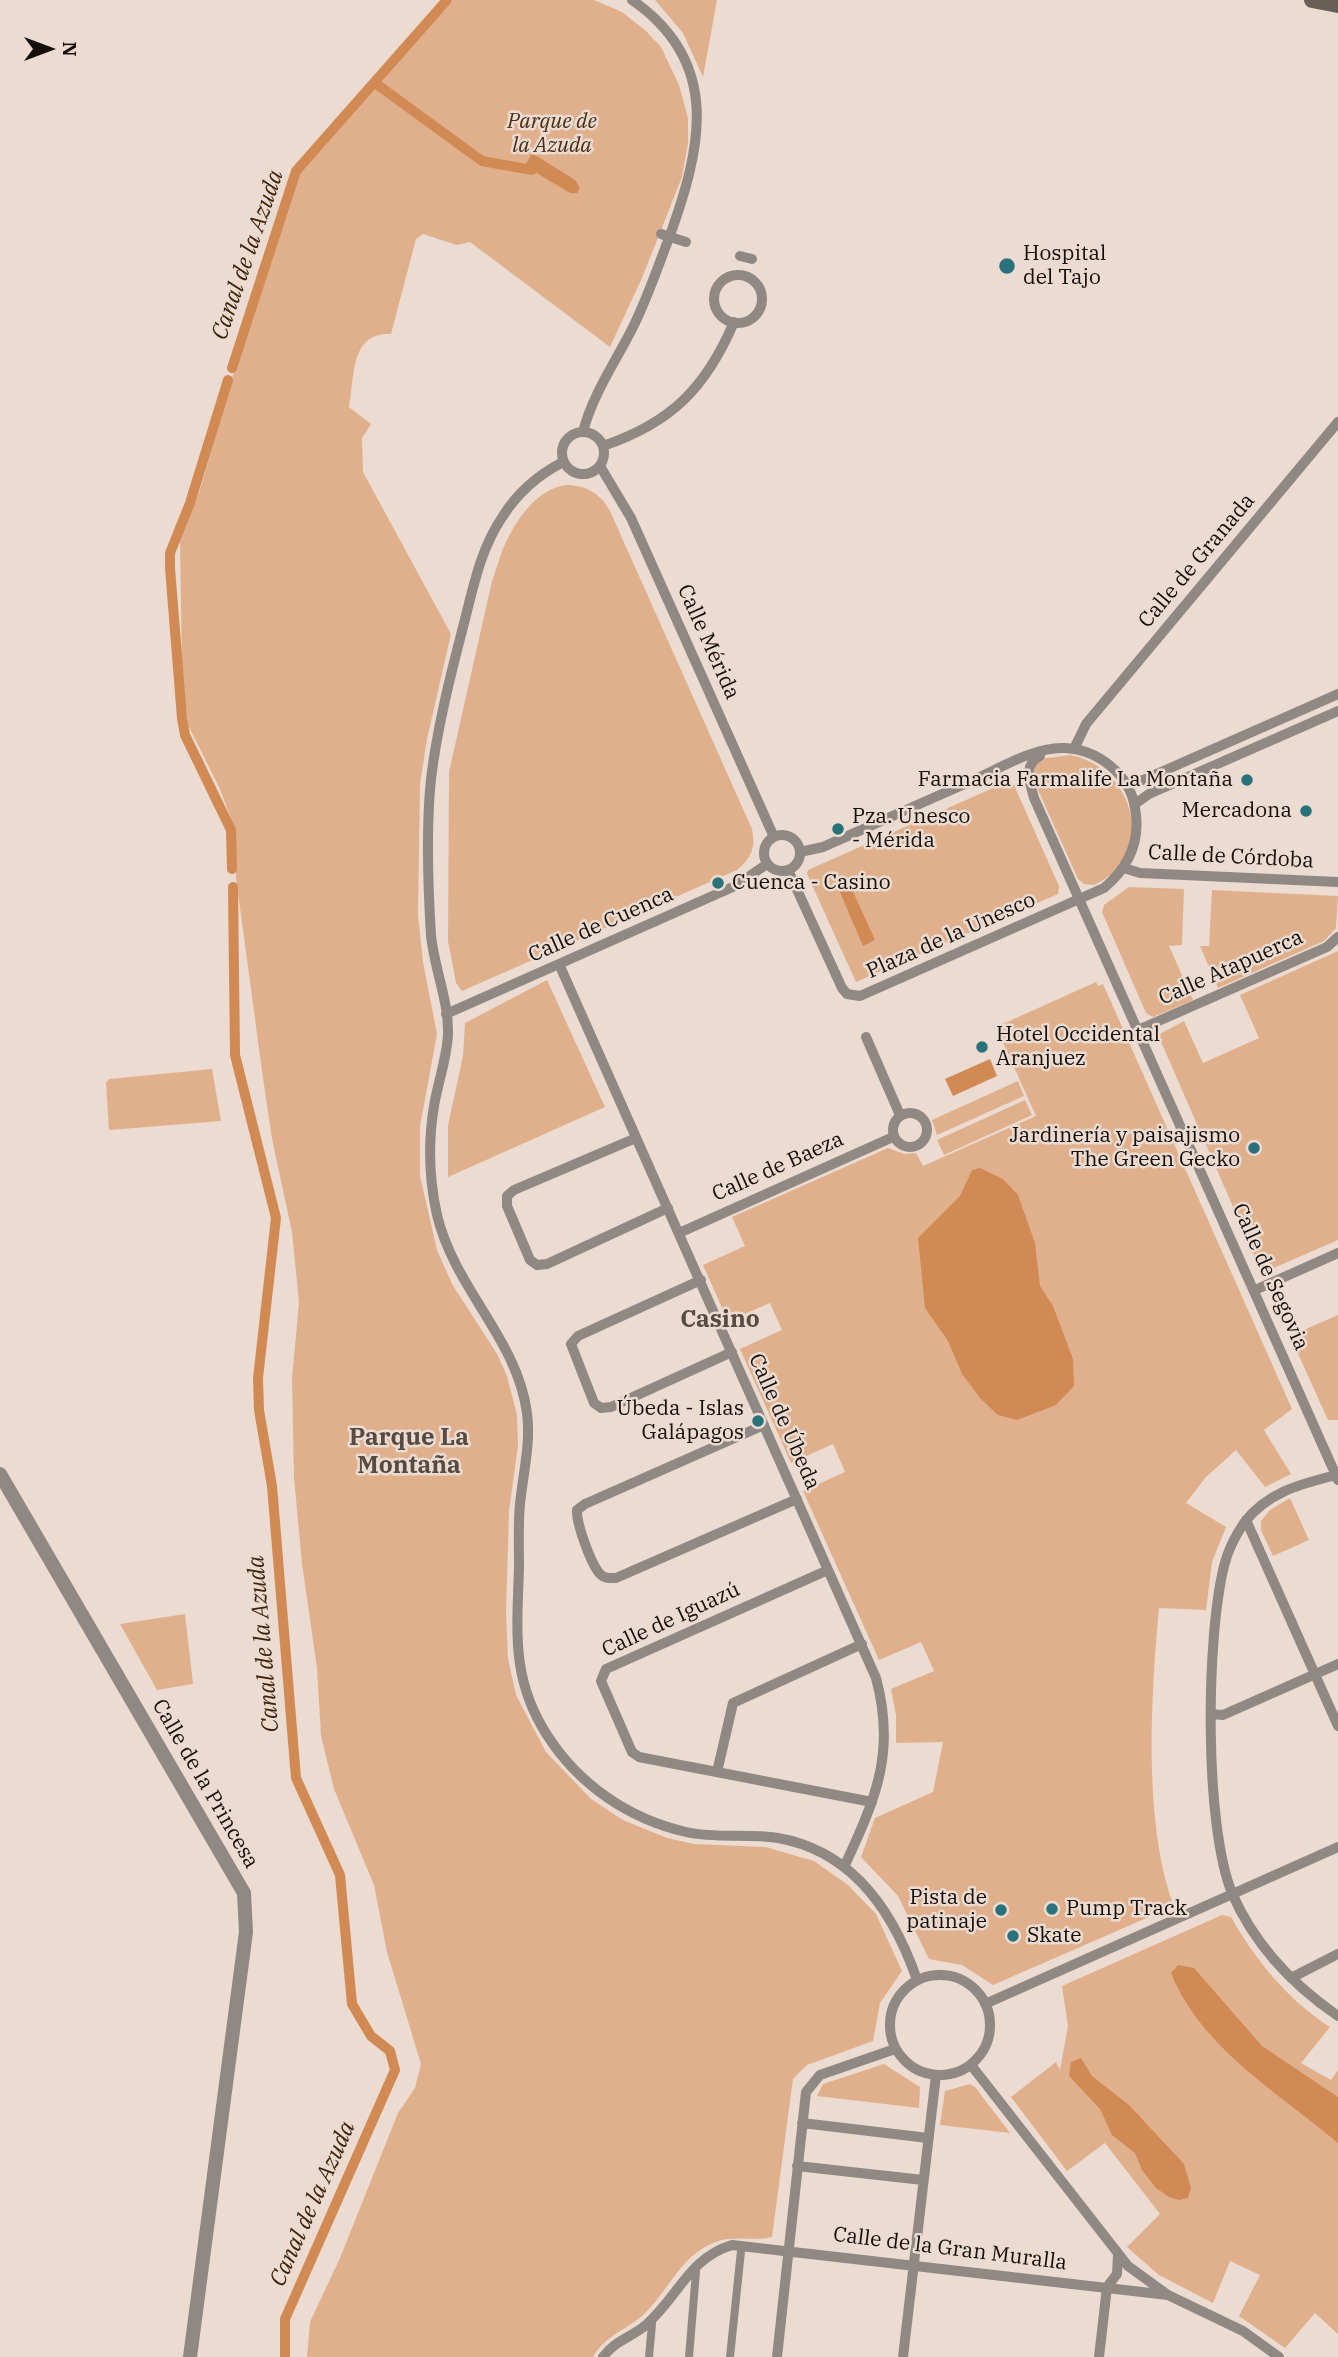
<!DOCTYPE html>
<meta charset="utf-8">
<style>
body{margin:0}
#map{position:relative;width:1338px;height:2357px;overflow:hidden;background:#ebdbd0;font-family:"IBM Plex Serif",serif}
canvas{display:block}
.north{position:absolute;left:14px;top:14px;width:70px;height:70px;-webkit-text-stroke:5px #ebdbd0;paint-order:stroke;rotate:90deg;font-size:19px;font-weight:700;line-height:28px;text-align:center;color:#140f0b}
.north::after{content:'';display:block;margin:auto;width:24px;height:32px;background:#140f0b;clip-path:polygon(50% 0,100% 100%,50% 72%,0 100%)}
</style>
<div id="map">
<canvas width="1338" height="2357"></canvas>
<div class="north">N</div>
</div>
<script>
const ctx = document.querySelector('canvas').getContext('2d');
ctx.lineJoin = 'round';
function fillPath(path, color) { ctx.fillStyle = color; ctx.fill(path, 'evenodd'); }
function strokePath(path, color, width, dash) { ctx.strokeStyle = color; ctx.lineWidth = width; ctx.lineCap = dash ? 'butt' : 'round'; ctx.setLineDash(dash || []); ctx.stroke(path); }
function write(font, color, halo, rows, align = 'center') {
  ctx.font = font + ' "IBM Plex Serif",serif'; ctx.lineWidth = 5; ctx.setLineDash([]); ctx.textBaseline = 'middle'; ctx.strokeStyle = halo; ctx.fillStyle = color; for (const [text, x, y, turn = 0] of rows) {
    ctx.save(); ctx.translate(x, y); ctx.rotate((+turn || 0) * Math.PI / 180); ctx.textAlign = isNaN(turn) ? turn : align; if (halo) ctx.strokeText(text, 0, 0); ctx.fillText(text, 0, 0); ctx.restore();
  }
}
fillPath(new Path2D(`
 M453 0H594L622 12 646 31 661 47 679 85 688 118V143L682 177 642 278 610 347 470 242 457 245 423 234 416 239 391 334C350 332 355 376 349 407L371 424 362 438 363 472 451 634 427 739 420 784 418 915 423 962 437 1034 420 1126V1176L437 1250 452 1284 497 1354 507 1376 517 1415 518 1446 509 1511 506 1613 508 1659 516 1695 546 1752 591 1799 623 1820 667 1838 694 1844 765 1847 814 1861 848 1885 876 1914 902 1971 880 2003 873 2041 807 2065 793 2079 772 2237C753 2242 733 2234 713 2243 679 2257 668 2293 642 2316 624 2331 605 2336 593 2357H307L310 2322 340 2258 398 2113 415 2088 421 2064 387 1952 374 1885 334 1789 321 1736 317 1668 302 1564 294 1478 292 1379 299 1302 292 1232 272 1139 262 1071 236 878V832L220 789 188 725 182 671 180 541 201 487 235 368 299 172Z
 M655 0H717L703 77 683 33Z
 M566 485C586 485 601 494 610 511L752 829C756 847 751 859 737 870L462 991 456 983 448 941 449 772 492 581 502 551C514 523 534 490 566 485Z
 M1070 755C1134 767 1159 855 1094 885L1084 884 1078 879 1031 774 1040 759Z
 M1009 781 1014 785 1059 886 1058 894 856 982 807 874 808 870Z
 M1129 887 1184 889 1182 945 1169 946 1193 1000 1153 1017 1146 1013 1102 912 1104 905Z
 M1212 890 1338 896 1336 928 1324 941 1218 988 1200 946H1209Z
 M1338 951V1240L1262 1273 1158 1035 1184 1021 1203 1063 1259 1038 1240 995Z
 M547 980 605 1107 448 1177V1125L463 1056 465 1023Z
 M1096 982 1098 986 1103 984 1292 1409 1264 1430 1291 1474 1265 1487 1236 1450 1206 1477 1186 1503 1226 1527 1212 1562 1206 1610 1159 1608C1151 1695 1143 1824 1174 1906L993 1985 962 1965 929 1959 898 1896 861 1857 875 1818 933 1792 943 1742 896 1743V1715L891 1689 934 1671 921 1642 879 1660 803 1491 845 1472 833 1444 791 1463 740 1349 782 1330 770 1303 728 1321 703 1265 745 1246 732 1217 888 1148 904 1154 916 1153 923 1166 1036 1116 996 1027Z
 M212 1069 221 1121 109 1130 106 1082 109 1079Z
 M1018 1081 1024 1096 937 1135 932 1120Z
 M1025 1100 1032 1115 944 1155 937 1140Z
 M1338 1315V1420H1328L1290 1336Z
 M1290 1498 1309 1540 1273 1556 1261 1530V1521L1270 1510Z
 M185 1614 193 1684 157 1690 120 1624Z
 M1222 1915 1231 1917C1256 1961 1287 1999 1330 2027L1301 2063 1331 2080 1338 2070V2334L1315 2313 1285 2348 1239 2316 1260 2275 1230 2261 1213 2303 1159 2275 1127 2247 1160 2214 1105 2143 1067 2171 1011 2097 1056 2062 1060 2070 1068 2026 1062 1986Z
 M884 2064 920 2087 919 2108 817 2096 823 2084Z
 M970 2084 975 2087 1010 2133 940 2125 945 2091Z`), '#e0b08d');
fillPath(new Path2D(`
 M532 153 575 180 580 188 577 193H570L525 166Z
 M850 885 875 940 863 946 839 890Z
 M990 1059 997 1076 953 1096 945 1079Z
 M980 1168 1003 1179 1018 1195 1035 1243 1040 1286 1053 1306 1073 1359 1074 1386 1056 1405 1017 1420 998 1415 980 1398 962 1374 948 1341 925 1308 918 1238 960 1196 972 1170Z
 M1178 1965 1194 1968 1262 2046 1338 2097V2143C1279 2093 1201 2048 1171 1973Z
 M1081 2058 1092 2076 1129 2105 1184 2164 1191 2188 1188 2198 1179 2200 1169 2197 1156 2188 1142 2170 1135 2153 1112 2135 1100 2109 1069 2076 1071 2062Z`), '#d18a54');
strokePath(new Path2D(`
 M375 83 482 161 532 170 534 166
 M232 368 296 171 447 0
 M228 380 190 503 170 553V568L182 718 185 735 231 830 232 869
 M233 887 235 1055 276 1218 258 1378 259 1410 272 1486 296 1778 340 1875 352 2004 371 2036 390 2051 395 2070 285 2319V2357`), '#d18a54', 10);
strokePath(new Path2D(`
 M649 2357 652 2324
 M689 2357 696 2272
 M730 2357 741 2251`), '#8f8883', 8);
strokePath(new Path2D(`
 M661 234 686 242
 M740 256 752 259
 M714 299a24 24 0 1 1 48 0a24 24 0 1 1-48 0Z
 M562 453a21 21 0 1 1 42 0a21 21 0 1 1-42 0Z
 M583 432C592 396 614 364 631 331 646 302 657 269 669 238 701 149 723 63 632 0
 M603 446C671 423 706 388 734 322
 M563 462C538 475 518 492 503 516 480 549 473 589 463 627 450 677 437 729 431 779 426 827 428 887 431 935 434 968 449 1001 448 1034 447 1058 438 1082 434 1106 428 1142 429 1179 437 1215 455 1290 517 1338 527 1413 531 1444 523 1473 520 1504 518 1525 519 1546 519 1568 517 1631 511 1679 547 1735 579 1785 629 1819 686 1832 716 1839 747 1833 778 1838 853 1851 894 1913 917 1980
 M600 466 631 518 774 837
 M1074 749 1086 724 1338 422
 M1040 756C1022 766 1030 782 1034 798L1338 1480
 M1125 783 1143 780 1338 694
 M1135 804 1149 794 1338 711
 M764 853a18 18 0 1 1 36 0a18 18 0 1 1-36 0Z
 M1124 868 1140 873 1338 882
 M788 870 842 988 847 994 860 996 1104 888C1129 867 1141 841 1135 808 1130 774 1097 749 1064 748 1034 747 1000 768 974 780 923 802 873 825 823 847L800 852
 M559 964 876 1678C896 1752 876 1798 845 1865
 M446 1014 735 886 767 864
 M1138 1030 1327 947 1338 937
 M866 1037 900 1115
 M893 1130a17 17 0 1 1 34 0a17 17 0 1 1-34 0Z
 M636 1138 514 1190 507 1196V1206L530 1260 537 1265 547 1264 668 1208
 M679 1233 893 1137
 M701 1280 578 1336 571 1344 594 1403 601 1408 611 1407 732 1352
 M1255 1290 1338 1253
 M764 1425 585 1504 577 1510C576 1523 591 1564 600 1574 605 1579 610 1578 616 1578L797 1499
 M1336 1475C1301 1484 1267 1492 1244 1523 1235 1536 1228 1550 1224 1566 1206 1639 1204 1824 1232 1893 1254 1944 1293 1985 1338 2016
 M1246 1520 1338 1726
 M828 1570 606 1669 601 1681 632 1752 639 1757 872 1802
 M1212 1714 1223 1715 1338 1664
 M717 1772 733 1703 862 1644
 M890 2025a50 50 0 1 1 100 0a50 50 0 1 1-100 0Z
 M1291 1978 1338 1954
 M985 2004 1338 1847
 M971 2065 1128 2266 1168 2295 1243 2331 1279 2357
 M802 2123 928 2138
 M797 2166 923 2180
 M603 2357C614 2341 632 2337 646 2325 678 2297 689 2258 732 2245L1168 2295
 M777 2357 806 2092 820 2075 895 2049
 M903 2357 936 2075
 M1099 2357 1107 2287 1117 2274 1118 2255`), '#8f8883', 10);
strokePath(new Path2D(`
 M0 1474 244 1893 246 1932 190 2357`), '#8f8883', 14);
strokePath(new Path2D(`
 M1312 0 1338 5`), '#685f59', 16);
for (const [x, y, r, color] of [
 [1007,266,9,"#29727b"],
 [1247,780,7,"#29727b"],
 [1306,811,7,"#29727b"],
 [838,829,7,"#29727b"],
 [718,883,7,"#29727b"],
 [982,1047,7,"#29727b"],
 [1254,1148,7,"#29727b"],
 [758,1421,7,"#29727b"],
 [1052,1909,7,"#29727b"],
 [1001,1910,7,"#29727b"],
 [1013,1936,7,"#29727b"]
]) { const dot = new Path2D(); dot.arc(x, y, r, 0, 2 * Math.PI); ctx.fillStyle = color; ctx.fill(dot); strokePath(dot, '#ebdbd0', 2.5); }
write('italic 21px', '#4b2d16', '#ebdbd0', [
 ["Parque de",552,122],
 ["la Azuda",552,146]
]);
write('21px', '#140f0b', '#ebdbd0', [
 ["Hospital",1023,254],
 ["del Tajo",1023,278],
 ["Farmacia Farmalife La Montaña",1233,780,"right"],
 ["Mercadona",1292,811,"right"],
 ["Pza. Unesco",852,817],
 ["- Mérida",852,841],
 ["Cuenca - Casino",732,883],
 ["Hotel Occidental",996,1035],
 ["Aranjuez",996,1059],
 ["Jardinería y paisajismo",1240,1136,"right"],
 ["The Green Gecko",1240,1160,"right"],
 ["Úbeda - Islas",744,1409,"right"],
 ["Galápagos",744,1433,"right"],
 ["Pista de",987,1898,"right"],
 ["patinaje",987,1922,"right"],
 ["Pump Track",1066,1909],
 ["Skate",1027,1936]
], 'left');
write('21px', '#140f0b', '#ebdbd0', [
 ["Calle de Granada",1197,561,-50],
 ["Calle Mérida",708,642,66],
 ["Calle de Córdoba",1231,857,3],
 ["Calle de Cuenca",601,925,-24],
 ["Plaza de la Unesco",951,936,-24],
 ["Calle Atapuerca",1231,968,-24],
 ["Calle de Baeza",778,1167,-24],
 ["Calle de Segovia",1270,1277,66],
 ["Calle de Úbeda",784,1422,66],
 ["Calle de Iguazú",671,1620,-25],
 ["Calle de la Princesa",205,1784,60],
 ["Calle de la Gran Muralla",950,2249,7]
]);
write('italic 23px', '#40230b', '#ebdbd0', [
 ["Canal de la Azuda",248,255,-71],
 ["Canal de la Azuda",264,1644,-95],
 ["Canal de la Azuda",313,2204,-66]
]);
write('bold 24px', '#574a40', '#ebdbd0', [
 ["Casino",720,1320],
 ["Parque La",409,1438],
 ["Montaña",409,1466]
]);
</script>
